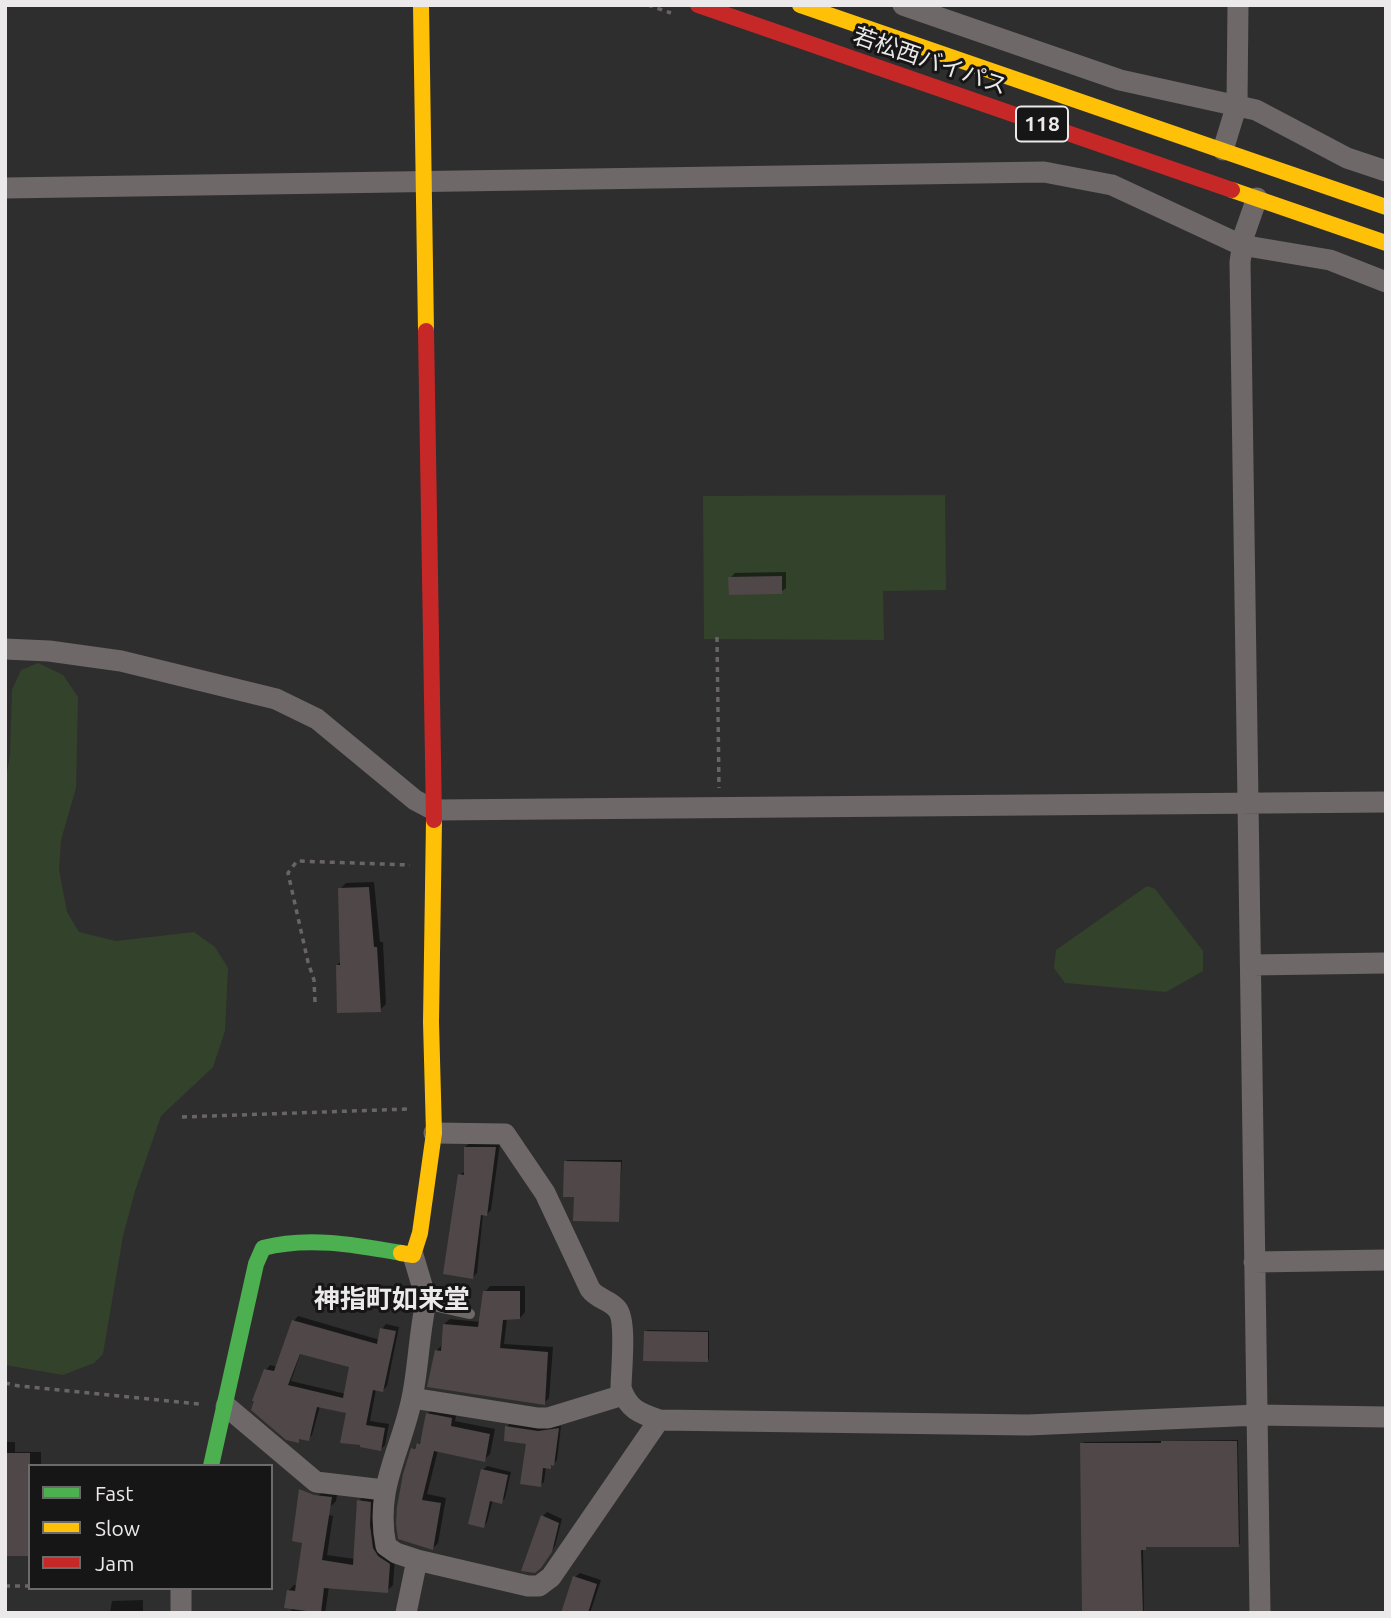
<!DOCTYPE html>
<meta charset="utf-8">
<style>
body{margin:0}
#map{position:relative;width:1391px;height:1618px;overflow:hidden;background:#2f2e2e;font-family:Ubuntu,sans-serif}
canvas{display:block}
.frame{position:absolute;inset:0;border:7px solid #ebe9e9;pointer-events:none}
.legend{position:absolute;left:28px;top:1464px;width:245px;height:126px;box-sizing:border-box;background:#171616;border:2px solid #6c6a6a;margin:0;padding:9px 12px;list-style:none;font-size:21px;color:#ebe9e9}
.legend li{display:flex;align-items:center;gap:14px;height:35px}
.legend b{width:35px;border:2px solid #6c6a6a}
</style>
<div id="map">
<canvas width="1391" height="1618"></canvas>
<div class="frame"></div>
<ul class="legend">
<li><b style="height:9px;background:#4caf50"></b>Fast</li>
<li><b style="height:9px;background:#ffc107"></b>Slow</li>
<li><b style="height:9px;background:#c62828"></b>Jam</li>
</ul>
</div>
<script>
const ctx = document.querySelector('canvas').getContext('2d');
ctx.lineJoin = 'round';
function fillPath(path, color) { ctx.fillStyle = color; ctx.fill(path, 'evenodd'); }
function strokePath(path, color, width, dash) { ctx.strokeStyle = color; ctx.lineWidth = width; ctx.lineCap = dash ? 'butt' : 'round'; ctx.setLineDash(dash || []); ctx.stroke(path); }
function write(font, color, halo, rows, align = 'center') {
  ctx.font = font + ' Ubuntu,"Noto Sans JP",sans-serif'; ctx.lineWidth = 6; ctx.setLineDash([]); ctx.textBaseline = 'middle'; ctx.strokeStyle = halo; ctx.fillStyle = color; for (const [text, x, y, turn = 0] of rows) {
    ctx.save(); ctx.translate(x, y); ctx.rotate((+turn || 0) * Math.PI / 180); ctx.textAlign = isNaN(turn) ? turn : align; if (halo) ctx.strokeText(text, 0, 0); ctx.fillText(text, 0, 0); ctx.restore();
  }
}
fillPath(new Path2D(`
 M945 495 946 590 883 591 884 640 704 639 703 496Z
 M38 663 63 675 78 697 76 788 61 840 59 870 67 912 79 932 116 941 194 932 215 947 228 968 225 1031 213 1067 161 1116 135 1191 123 1236 103 1354 94 1363 63 1375 5 1365V783L10 755 12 690 21 670Z
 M1147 886 1155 889 1203 951V971L1166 992 1065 983 1054 968 1056 950Z`), '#33422b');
fillPath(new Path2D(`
 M786 572V588L781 592 730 578 735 573Z
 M374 882 380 942H383L386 1004 380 1010 337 965 341 961 340 889 346 883Z
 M470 1143H500L491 1210 487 1214H483L477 1273 473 1277 459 1175 466 1171 465 1147Z
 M567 1160H622L618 1220 575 1195 566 1162Z
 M490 1286H525V1312L520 1318H507L504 1344 553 1347 549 1398 544 1403 436 1351 441 1346 444 1324 450 1319 481 1322 485 1292Z
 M298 1316 380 1340 382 1329 386 1324 399 1327 387 1386 383 1390 376 1389 370 1421 389 1424 385 1445 380 1450 348 1412 320 1406 312 1435 308 1439 301 1437 298 1441 266 1370 270 1365 277 1367 294 1321ZM301 1352 351 1366 346 1394 291 1381Z
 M647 1330 709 1331V1359L707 1360 645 1332Z
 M433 1409 457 1412 455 1421 495 1429 490 1454 484 1460 438 1450 427 1494 446 1498 438 1543 433 1548 400 1537 413 1449 422 1440 427 1414Z
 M510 1423 543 1428 561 1426 557 1460 550 1467 546 1466 544 1482 540 1485 528 1443 507 1427Z
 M1238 1440 1240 1544 1149 1546 1143 1548 1144 1613H1084L1082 1444 1084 1442Z
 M5 1442H15V1452H41V1466H30L5 1555Z
 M487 1466 511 1472 505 1498 501 1502 493 1500 487 1522 484 1526 483 1470Z
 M326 1489 338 1490 336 1501 329 1508 318 1496Z
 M364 1495 376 1496 395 1558 393 1585 387 1591 329 1587 325 1613H292L288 1591 294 1585H298L304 1542 303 1509 333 1516 327 1555 355 1559 359 1501Z
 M547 1512 562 1519 555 1546 545 1562 543 1516Z
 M580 1573 601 1580 590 1613H563L575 1577Z
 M143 1600V1613H110L112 1601Z`), '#0007');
fillPath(new Path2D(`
 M782 576V594L729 595 728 577Z
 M369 887 374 947H377L381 1012 337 1013 336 965H340L338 888Z
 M464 1147H496L487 1216 481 1215 473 1279 443 1274 458 1174 464 1175Z
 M564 1161 621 1162 619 1222 573 1221 574 1197H563Z
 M483 1291H520V1319L503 1320 500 1348 548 1352 545 1405 427 1387 435 1350 441 1351 443 1324 478 1327Z
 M292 1320 377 1344 380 1328 396 1331 383 1392 373 1390 366 1425 385 1428 381 1451 360 1447V1445L340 1443 346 1413 317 1407 309 1441 299 1439V1443L286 1440 251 1410 254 1401H252L264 1369 274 1371ZM300 1354 349 1367 343 1398 288 1385Z
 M644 1331 708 1332V1362L643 1361Z
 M426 1413 452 1418 451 1426 490 1434 485 1462 434 1451 422 1500 441 1503 433 1550 398 1539 396 1524 397 1507 403 1474 411 1448 415 1449 417 1443 420 1444Z
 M505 1426 538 1431 559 1428 554 1466 551 1465V1469L543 1468 541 1487 520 1484 526 1444 504 1441Z
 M1161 1441H1237L1239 1547H1146V1550H1141L1143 1613H1082L1080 1443H1161Z
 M5 1453H30V1556H5Z
 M481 1469 508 1475 502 1504 490 1501 484 1528 468 1524Z
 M299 1489 314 1495 332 1497 322 1560 353 1565 357 1500 371 1502 370 1525 373 1548 378 1556 390 1564 388 1593 324 1588 321 1613 284 1608 287 1590 295 1591 302 1543 292 1541Z
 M541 1515 559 1523 552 1552 541 1568 535 1573 521 1571Z
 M573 1576 597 1584 588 1613H561Z`), '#504748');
strokePath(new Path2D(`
 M648 5 671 13
 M717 637 719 788
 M315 1002 314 980 308 962 288 873 297 861 410 865
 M182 1117 409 1109
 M5 1383 19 1386 199 1404
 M5 1586H30`), '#696465', 3.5, [5, 5]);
strokePath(new Path2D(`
 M425 1304 470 1314`), '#6e6869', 10);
strokePath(new Path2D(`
 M903 5 1120 80 1256 110 1347 158 1386 171
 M1223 150 1237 104 1238 5
 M5 188 1044 172 1112 185 1241 245 1330 260 1386 282
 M1257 198 1244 235 1240 262 1260 1613
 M5 649 49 651 121 661 276 699 317 719 415 800 434 810 1386 802
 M1251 965 1386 963
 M434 1133 505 1134 545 1193 590 1289C597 1299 610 1300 617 1309 627 1320 621 1372 621 1388 628 1409 639 1413 659 1420L1028 1425 1258 1415 1386 1417
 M1254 1262 1386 1260
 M412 1398 538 1418H548L623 1395
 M226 1406 316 1482 384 1490
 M417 1560 528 1586H539L551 1577 659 1420
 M181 1588V1613
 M406 1613 417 1560 396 1553 386 1546C374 1488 401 1452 412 1398 418 1369 419 1337 425 1307L424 1292 413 1255`), '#6e6869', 21);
strokePath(new Path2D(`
 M211 1466 256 1264 263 1248C308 1236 356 1245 401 1253`), '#4caf50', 16);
strokePath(new Path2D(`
 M421 5 426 331
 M800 5 1386 207
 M1232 190 1386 243
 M401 1253 413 1255 420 1233 434 1133 431 1022 434 820`), '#ffc107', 16);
strokePath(new Path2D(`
 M698 5 1232 190
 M426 331 434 820`), '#c62828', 16);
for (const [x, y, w] of [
 [1042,124,52]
]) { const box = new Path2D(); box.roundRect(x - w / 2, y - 17.5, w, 35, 5); ctx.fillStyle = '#171616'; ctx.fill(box); strokePath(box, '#ebe9e9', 2); }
write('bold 21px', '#ebe9e9', null, [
 ["118",1042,124]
]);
write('23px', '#ebe9e9', '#171616', [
 ["若松西バイパス",930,61,19]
]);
write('bold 26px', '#ebe9e9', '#171616', [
 ["神指町如来堂",392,1299]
]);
</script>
